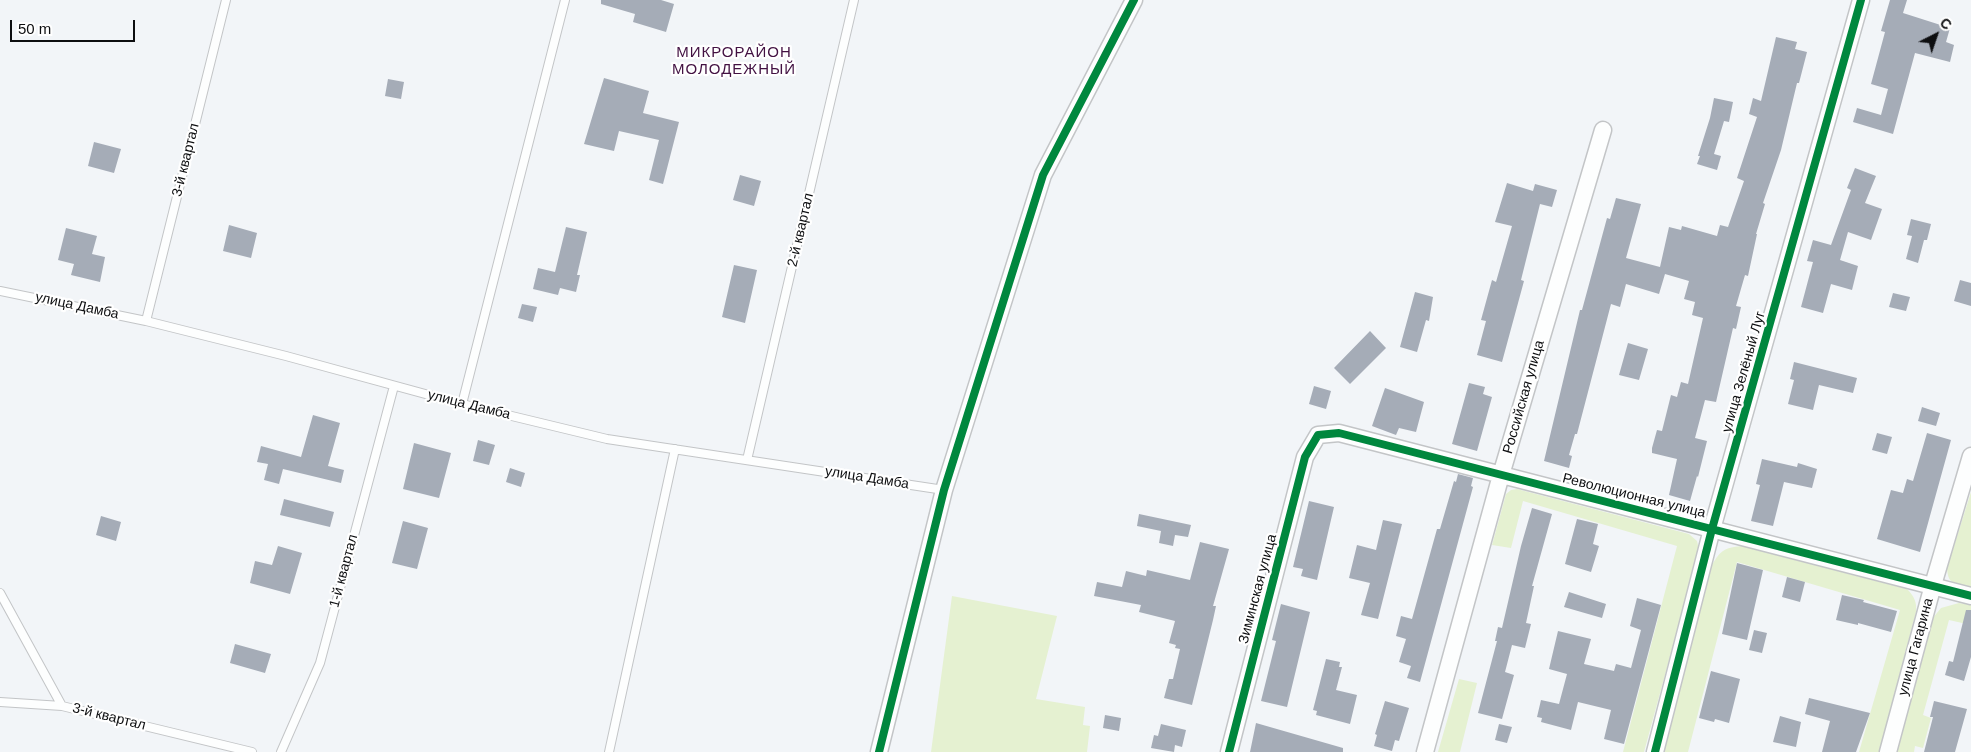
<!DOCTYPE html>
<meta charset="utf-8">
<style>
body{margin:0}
#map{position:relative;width:1971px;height:752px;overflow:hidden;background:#f2f5f8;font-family:Helvetica,sans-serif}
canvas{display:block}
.north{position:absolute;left:1911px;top:10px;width:50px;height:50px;-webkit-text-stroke:4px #fff;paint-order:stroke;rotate:41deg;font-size:14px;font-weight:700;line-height:20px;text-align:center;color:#0d0e10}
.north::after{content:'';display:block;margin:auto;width:18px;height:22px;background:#0d0e10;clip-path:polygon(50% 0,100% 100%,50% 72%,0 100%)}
.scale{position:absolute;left:10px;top:20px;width:125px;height:22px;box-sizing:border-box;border:2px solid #0d0e10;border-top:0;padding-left:6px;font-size:15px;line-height:18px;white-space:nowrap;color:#0d0e10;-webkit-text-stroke:4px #fff;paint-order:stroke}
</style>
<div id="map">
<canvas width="1971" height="752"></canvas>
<div class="north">С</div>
<div class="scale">50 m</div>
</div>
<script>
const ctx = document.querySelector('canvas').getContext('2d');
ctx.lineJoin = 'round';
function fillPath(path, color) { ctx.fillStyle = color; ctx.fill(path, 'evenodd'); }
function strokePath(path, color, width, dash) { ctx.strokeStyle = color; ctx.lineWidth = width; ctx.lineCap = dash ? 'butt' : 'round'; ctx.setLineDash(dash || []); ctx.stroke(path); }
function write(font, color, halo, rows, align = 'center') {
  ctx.font = font + ' Helvetica,sans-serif'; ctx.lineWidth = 4.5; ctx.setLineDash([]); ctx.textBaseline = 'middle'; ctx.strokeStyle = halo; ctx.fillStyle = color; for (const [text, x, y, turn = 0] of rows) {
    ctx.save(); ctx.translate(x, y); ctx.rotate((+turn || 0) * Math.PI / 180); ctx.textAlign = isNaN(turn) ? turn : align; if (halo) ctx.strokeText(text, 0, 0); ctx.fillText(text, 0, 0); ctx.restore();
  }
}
fillPath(new Path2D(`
 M1517 489 1689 534 1697 541 1699 550 1644 752H1623L1677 546 1523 501 1511 548 1492 545 1506 494 1511 490Z
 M1971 492V589C1956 584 1948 586 1947 568Z
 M1741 546 1907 589C1914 596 1917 602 1916 612L1879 752H1859L1900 610 1737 562 1688 752H1663L1712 565C1721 550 1724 548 1741 546Z
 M952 596 1057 616 1036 699 1085 707 1083 725 1090 726 1087 752H931Z
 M1959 603 1971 605V625L1949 620 1923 715 1931 718 1923 748 1915 746 1914 752H1895L1932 619 1941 608Z
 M1459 679 1477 683 1460 752H1438Z`), '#e5f1d1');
fillPath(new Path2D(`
 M601 0H661L674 4 666 32 633 22 635 14 601 4Z
 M1890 0H1907L1903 13 1950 28 1946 42 1954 45 1950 62 1915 53 1893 134 1853 122 1857 108 1881 115 1888 89 1871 84 1885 32 1881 31Z
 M1776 37 1797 42 1795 49 1807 52 1799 83H1797L1781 150 1763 203 1765 204 1756 234H1757L1748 276 1745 275 1736 306 1741 307 1736 329 1733 328 1716 402 1705 400 1695 438 1707 441 1698 477 1697 476 1690 501 1669 495 1677 459 1652 453V448L1657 430 1662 431 1671 395 1677 397 1681 382 1688 384 1703 318 1692 315 1695 302 1684 299 1689 281 1665 274 1659 294 1626 284 1620 307 1611 304 1577 434H1575L1569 455 1572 456 1569 468 1544 461 1580 310H1582L1607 218 1610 219 1616 198 1641 204 1626 258 1660 267 1669 227 1681 230 1682 226 1717 236 1720 225 1728 227 1744 181 1737 178 1757 117 1749 114 1753 98 1761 101Z
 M604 78 649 91 643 113 679 122 663 184 649 180 659 140 619 131 614 151 584 144Z
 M388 79 404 82 401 99 385 96Z
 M1714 98 1733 102 1729 122 1724 121 1714 154 1721 156 1717 170 1697 164 1700 156H1698L1710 118Z
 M94 142 121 149 114 173 88 166Z
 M1855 168 1876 176 1865 203 1882 209 1871 240 1848 232 1840 260 1858 266 1852 290 1831 284 1823 313 1801 307 1813 262 1807 261 1813 240 1831 245 1851 190 1847 188Z
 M740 175 761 181 754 206 733 200Z
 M1507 183 1533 191 1535 184 1557 190 1552 207 1540 204 1521 280 1524 281 1502 362 1477 355 1486 321 1481 320 1492 280 1496 282 1512 226 1495 222Z
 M1911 219 1931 224 1927 240H1924L1918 263 1906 259 1912 236 1907 235Z
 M229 225 257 233 251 258 223 251Z
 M566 227 587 232 577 275H580L576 292 560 288 558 295 533 289 538 268 555 272Z
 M66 228 97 236 92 254 105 257 100 282 71 275 74 264 58 260Z
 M734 265 757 270 745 323 722 317Z
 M1960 280 1971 283V306L1954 301Z
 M1415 292 1433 297 1429 321 1426 320 1417 352 1400 347Z
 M1893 293 1910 297 1906 311 1889 307Z
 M522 304 537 307 533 322 518 318Z
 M1370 331 1386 348 1350 384 1334 368Z
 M1628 343 1648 349 1639 380 1619 375Z
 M1794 362 1857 378 1853 393 1819 385 1813 410 1788 404 1794 380 1790 379Z
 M1469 383 1485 387 1483 394 1492 397 1477 451 1452 444Z
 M1314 386 1331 391 1326 409 1309 404Z
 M1385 388 1424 402 1416 432 1399 428 1396 435 1372 426Z
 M1922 407 1940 413 1936 426 1918 421Z
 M313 415 340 423 328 466 344 470 341 483 283 469 279 484 264 480 268 464 257 462 261 446 301 457Z
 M1877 433 1892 437 1887 454 1872 450Z
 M1927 433 1951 440 1920 552 1877 539 1891 490 1903 493 1907 479 1913 481Z
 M478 440 495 445 489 465 473 461Z
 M414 443 451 453 439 498 403 489Z
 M1762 459 1797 467 1798 463 1817 469 1812 488 1784 482 1773 526 1751 521 1760 485 1756 484Z
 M510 468 525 473 521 487 506 482Z
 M1458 474 1473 478 1471 486 1473 487 1420 682 1407 678 1411 666 1399 662 1406 639 1396 636 1401 616 1412 619 1437 529H1440L1454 481 1456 482Z
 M284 499 334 512 330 527 280 515Z
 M1309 501 1334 507 1317 580 1301 576 1303 569 1293 567Z
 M1532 508 1552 514 1532 586H1534L1526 623 1531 624 1525 648 1512 645 1505 672 1514 675 1502 719 1478 713 1497 641H1495L1498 627 1502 628 1521 546Z
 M1139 514 1191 525 1188 537 1175 535 1173 546 1159 543 1161 531 1137 526Z
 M101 516 121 522 116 541 96 535Z
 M1577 519 1598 524 1593 544 1599 546 1591 572 1565 564Z
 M1383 520 1402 524 1378 619 1361 615 1370 583 1349 578 1357 545 1376 550Z
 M403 521 428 528 417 569 392 563Z
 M1200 542 1229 549 1213 606H1216L1213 620 1192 705 1164 698 1169 679H1173L1180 649 1175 648 1176 645 1169 643 1175 621 1139 612 1141 605 1094 596 1097 582 1122 587 1126 571 1146 576 1147 570 1190 580Z
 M278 546 302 553 290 594 250 583 255 561 272 565Z
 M1737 563 1763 570 1747 640 1722 634Z
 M1787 577 1805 582 1800 602 1782 597Z
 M1569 592 1606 604 1602 618 1564 607Z
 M1842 595 1864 600 1863 602 1897 611 1891 632 1858 623V625L1836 620Z
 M1637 598 1661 605 1624 744 1604 739 1611 710 1578 702 1571 730 1541 722 1542 718 1537 717 1541 700 1559 704 1567 674 1549 669 1558 631 1591 639 1584 664 1614 671 1616 664 1631 668 1641 630 1630 626Z
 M1281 604 1310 612 1287 707 1261 701 1276 641 1272 640Z
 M1966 610H1971V657L1964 681 1945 675 1949 661 1953 662Z
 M1754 630 1767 633 1762 653 1749 650Z
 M235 644 271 654 265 673 230 663Z
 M1326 659 1340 662 1339 667H1342L1336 690 1357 695 1350 724 1316 715 1317 711 1313 710Z
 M1711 671 1740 679 1729 723 1715 719 1714 722 1699 718Z
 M1809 698 1870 713 1856 752H1822L1830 721 1805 714Z
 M1385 701 1409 708 1399 741 1395 740 1392 751 1374 746 1377 735 1375 734Z
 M1934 701 1967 709 1955 752H1924L1933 717H1930Z
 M1105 715 1121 718 1119 731 1103 728Z
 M1780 716 1801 722 1796 747 1773 742Z
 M1256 723 1343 748V752H1250Z
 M1161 724 1186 730 1182 747 1175 745 1174 752 1151 748 1154 735 1158 736Z
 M1499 724 1512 727 1507 743 1495 740Z`), '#a5acb7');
const service = new Path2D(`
 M0 291 146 321 286 356 462 404 607 439 944 490
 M146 321 226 0
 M462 404 565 0
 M747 460 854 0
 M0 593 62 706 252 752
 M0 702 62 706
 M281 752 320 663 394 386
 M609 752 675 449`);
const minor = new Path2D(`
 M879 752 944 490 1043 175 1134 0
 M1229 752 1305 457 1318 435 1339 433 1971 596
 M1425 752 1501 475 1603 130
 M1655 752 1712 529 1861 0
 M1888 752 1933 585 1971 456`);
strokePath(service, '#c3c5c7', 10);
strokePath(minor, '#c3c5c7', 19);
strokePath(service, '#fdfefe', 8);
strokePath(minor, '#fdfefe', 16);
strokePath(new Path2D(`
 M879 752 944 490 1043 175 1134 0
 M1229 752 1305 457 1318 435 1339 433 1971 596
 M1655 752 1712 529 1861 0`), '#00873e', 8);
write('14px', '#0d0e10', '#fff', [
 ["3-й квартал",186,160,-76],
 ["2-й квартал",801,230,-77],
 ["улица Дамба",77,306,12],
 ["улица Зелёный Луг",1744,372,-74],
 ["Российская улица",1524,397,-74],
 ["улица Дамба",469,405,14],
 ["улица Дамба",867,478,9],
 ["Революционная улица",1634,496,14],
 ["1-й квартал",344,571,-75],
 ["Зиминская улица",1258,589,-75],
 ["улица Гагарина",1916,647,-75],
 ["3-й квартал",109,717,14]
]);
ctx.letterSpacing = '1px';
write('15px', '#421142', '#fff', [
 ["МИКРОРАЙОН",734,53],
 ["МОЛОДЕЖНЫЙ",734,70]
]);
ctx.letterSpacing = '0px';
</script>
